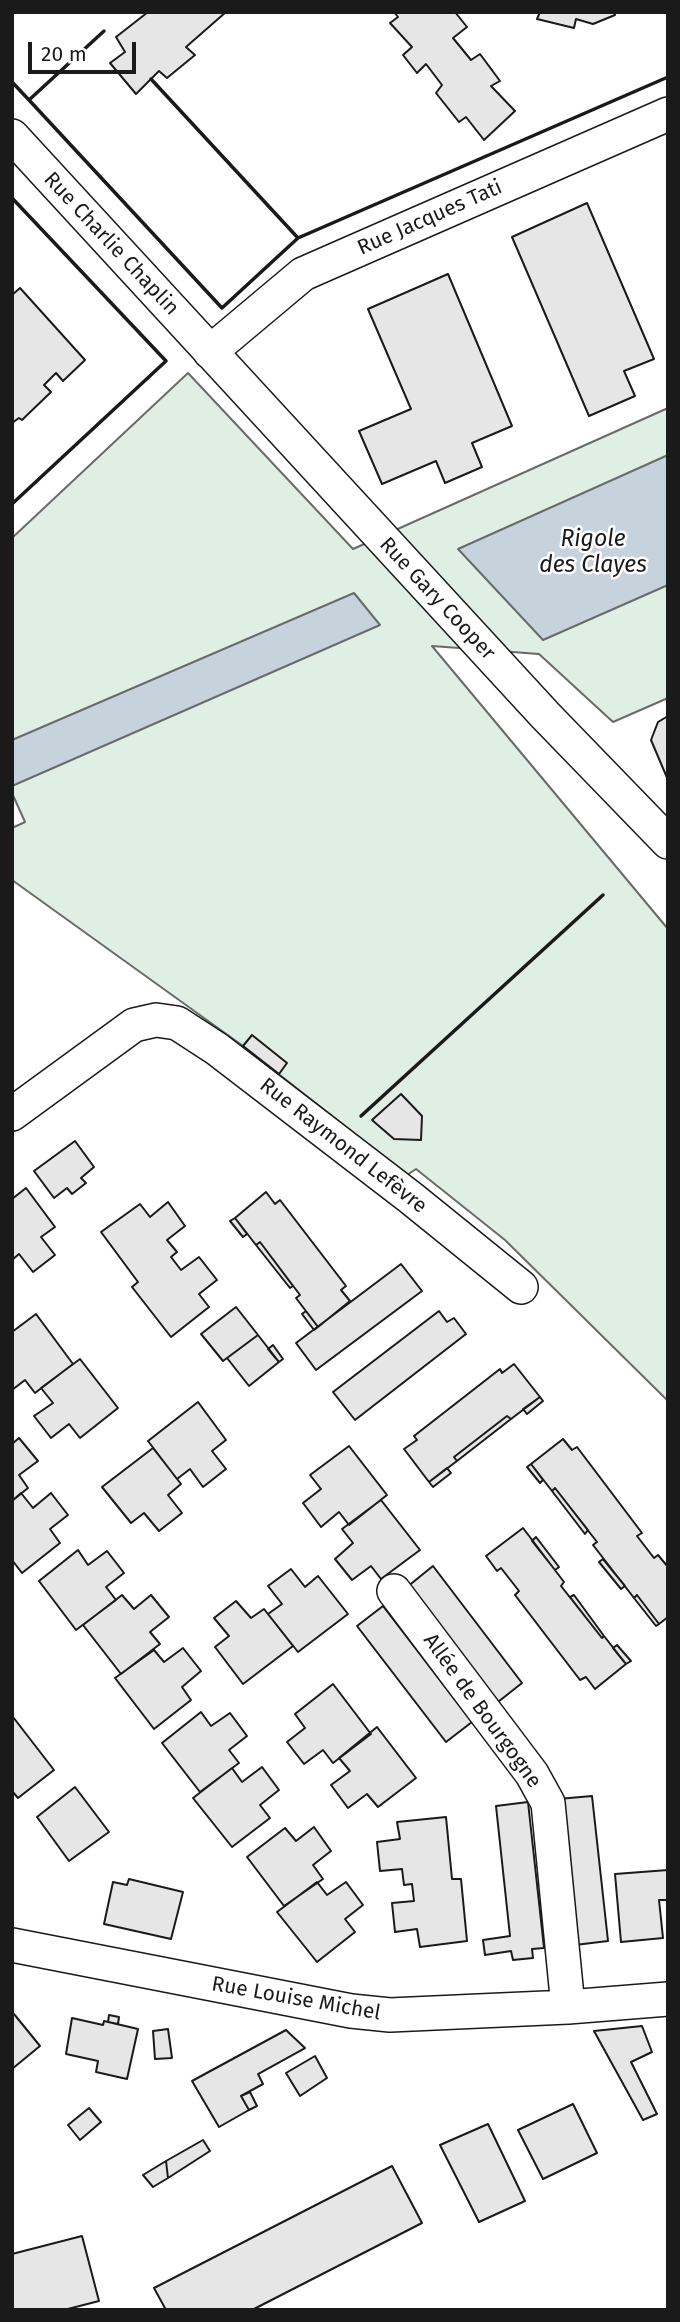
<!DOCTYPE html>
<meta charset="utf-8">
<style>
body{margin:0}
#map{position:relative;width:680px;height:2322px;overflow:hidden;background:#fff;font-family:"Fira Sans",sans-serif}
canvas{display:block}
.frame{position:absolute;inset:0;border:14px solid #1a1a1a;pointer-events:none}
.scale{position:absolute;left:28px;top:42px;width:108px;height:32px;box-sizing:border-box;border:4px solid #1a1a1a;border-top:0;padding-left:9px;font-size:21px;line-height:24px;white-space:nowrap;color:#1a1a1a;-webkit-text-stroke:5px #fff;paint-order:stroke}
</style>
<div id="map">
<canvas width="680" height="2322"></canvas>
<div class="frame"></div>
<div class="scale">20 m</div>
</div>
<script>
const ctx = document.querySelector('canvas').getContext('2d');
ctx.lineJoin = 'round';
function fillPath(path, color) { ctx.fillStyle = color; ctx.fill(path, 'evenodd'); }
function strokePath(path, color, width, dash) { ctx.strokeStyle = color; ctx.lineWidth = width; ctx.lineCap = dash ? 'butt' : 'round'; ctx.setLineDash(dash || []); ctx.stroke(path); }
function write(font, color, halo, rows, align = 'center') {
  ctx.font = font + ' "Fira Sans",sans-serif'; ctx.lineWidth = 5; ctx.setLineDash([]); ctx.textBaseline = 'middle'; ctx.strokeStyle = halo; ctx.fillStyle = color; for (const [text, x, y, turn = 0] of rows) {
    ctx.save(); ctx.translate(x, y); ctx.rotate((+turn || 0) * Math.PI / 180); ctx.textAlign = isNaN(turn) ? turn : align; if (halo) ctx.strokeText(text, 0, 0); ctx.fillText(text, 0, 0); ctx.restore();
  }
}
const green = new Path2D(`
 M188 373 353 549 668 408V698L613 722 539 654 432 646 668 929V1401L505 1240 416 1169 407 1175 243 1046 12 880V828L25 822 12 793V538Z`);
fillPath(green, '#e0efe3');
strokePath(green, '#6a6a6a', 2);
const water = new Path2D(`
 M668 455V585L543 640 458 549Z
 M354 593 380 625 12 786V740Z`);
fillPath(water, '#c6d2dc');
strokePath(water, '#6a6a6a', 2);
const building = new Path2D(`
 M148 12H226L186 47 195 55 167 78 159 71 136 94 110 63 125 52 116 37Z
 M394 12H455L467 27 453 38 471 60 480 54 500 81 491 86 515 111 484 140 466 117 459 122 436 93 442 85 426 64 417 73 403 55 412 47 390 23 398 17Z
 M540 12H614L615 15 593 24 576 19 574 28 537 19Z
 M587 203 654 359 624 371 635 396 589 416 512 237Z
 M448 274 512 426 472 443 482 467 445 483 436 461 382 484 359 431 411 409 368 309Z
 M20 288 85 360 63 381 56 373 44 385 51 392 22 420 19 418 12 423V295Z
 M668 716V780L651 740 658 722Z
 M252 1035 287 1063 279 1074 243 1046Z
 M401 1094 422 1116 421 1140 394 1139 372 1120Z
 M75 1141 94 1167 81 1178 86 1183 72 1194 67 1188 54 1198 34 1171Z
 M26 1188 55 1227 41 1237 55 1255 33 1272 19 1254 12 1260V1199Z
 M266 1192 275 1204 280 1200 346 1286 341 1290 350 1301 318 1327 296 1298 300 1295 260 1242 256 1245 235 1218Z
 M168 1202 185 1226 167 1240 177 1252 171 1257 181 1270 199 1257 217 1280 199 1294 209 1307 171 1337 132 1287 138 1282 101 1232 140 1204 150 1217Z
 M235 1218 247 1234 243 1237 230 1221Z
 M260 1242 293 1286 290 1288 256 1245Z
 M401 1264 422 1291 316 1370 296 1343Z
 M236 1307 258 1335 223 1361 201 1334Z
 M306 1311 318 1327 314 1330 302 1314Z
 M439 1311 447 1322 454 1318 466 1334 355 1420 333 1392Z
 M36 1314 73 1364 35 1393 25 1380 12 1390V1332Z
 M258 1335 279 1362 249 1386 227 1358Z
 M273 1345 283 1359 279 1362 268 1349Z
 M80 1359 118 1408 80 1438 69 1424 51 1438 34 1416 53 1403 41 1388Z
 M514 1364 540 1397 511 1419 507 1416 454 1457 457 1461 429 1482 404 1449 417 1440 414 1436 500 1369 502 1373Z
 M540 1397 543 1401 527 1414 523 1409Z
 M198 1402 226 1440 212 1451 226 1469 203 1487 190 1469 177 1479 148 1441Z
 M507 1416 511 1419 457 1461 454 1457Z
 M19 1438 38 1461 19 1475 28 1488 12 1501V1444Z
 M563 1439 572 1450 577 1447 642 1533 637 1536 654 1558 658 1555 668 1567V1617L659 1624 637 1595 634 1598 593 1545 597 1542 555 1488 552 1491 531 1464Z
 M349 1446 387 1495 349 1525 339 1512 321 1527 303 1503 321 1489 310 1475Z
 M153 1448 181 1484 168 1495 182 1513 159 1531 144 1513 131 1523 102 1487Z
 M531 1464 543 1480 540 1483 527 1467Z
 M447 1468 451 1473 433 1487 429 1482Z
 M555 1488 588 1530 585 1534 552 1491Z
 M21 1493 33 1508 51 1493 68 1515 50 1529 60 1543 22 1573 12 1560V1501Z
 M381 1500 420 1550 381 1579 371 1566 352 1580 335 1559 353 1543 342 1529Z
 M523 1528 564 1582 561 1586 602 1638 604 1636 626 1664 595 1689 586 1677 580 1680 515 1595 519 1591 501 1568 497 1571 486 1556Z
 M536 1537 559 1567 555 1570 532 1541Z
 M78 1550 88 1565 107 1551 124 1573 106 1587 116 1600 76 1630 39 1581Z
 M603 1559 625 1586 621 1589 599 1562Z
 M433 1566 522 1683 498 1702 407 1587Z
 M291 1569 305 1587 318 1576 348 1614 298 1652 268 1614 282 1604 268 1586Z
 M122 1595 134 1609 151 1595 169 1617 150 1632 160 1644 121 1674 83 1625Z
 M574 1595 604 1636 602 1638 570 1597Z
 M637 1595 659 1624 656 1626 634 1598Z
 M236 1601 251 1618 264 1609 293 1646 243 1684 215 1647 229 1636 214 1618Z
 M383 1606 472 1722 446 1742 357 1626Z
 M617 1645 631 1661 626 1664 613 1648Z
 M183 1648 201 1671 182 1687 191 1700 154 1729 115 1678 154 1650 164 1662Z
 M333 1684 371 1734 333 1763 323 1750 304 1764 287 1742 305 1728 295 1714Z
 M201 1712 211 1726 230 1713 247 1736 229 1750 239 1763 200 1792 162 1743Z
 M13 1717 54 1770 18 1798 12 1791Z
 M377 1727 416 1778 378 1807 367 1794 348 1808 331 1785 350 1771 339 1758Z
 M262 1767 279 1790 260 1805 270 1818 232 1847 193 1798 232 1768 242 1782Z
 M75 1787 109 1832 69 1861 37 1817Z
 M592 1796 608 1941 575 1945 558 1799Z
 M528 1802 544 1948 532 1949 533 1958 513 1960 511 1951 485 1955 483 1940 510 1936 496 1806Z
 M446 1817 452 1879H461L467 1941 420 1947 417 1929 395 1932 392 1903 414 1901 412 1884 404 1885 402 1869 380 1871 377 1842 400 1839 397 1822Z
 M314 1827 331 1851 313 1865 323 1879 284 1906 247 1857 285 1828 296 1841Z
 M668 1870V1900H659L663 1938 621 1942 615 1874Z
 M129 1879 183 1892 171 1939 104 1924 113 1882 127 1885Z
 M317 1882 327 1895 346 1882 363 1905 345 1919 355 1932 317 1962 277 1912Z
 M14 2014 40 2046 12 2069V2015Z
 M109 2015 119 2017 118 2024 108 2022Z
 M72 2018 103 2025 104 2021 138 2029 127 2079 96 2072 98 2061 66 2054Z
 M642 2026 652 2052 631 2062 657 2114 643 2120 594 2031Z
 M168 2029 172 2058 155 2059 153 2031Z
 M286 2030 305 2048 258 2074 263 2084 241 2096 249 2110 219 2127 192 2081Z
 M315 2056 327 2078 300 2096 286 2073Z
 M250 2092 257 2106 249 2110 241 2096Z
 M573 2104 597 2153 543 2179 518 2130Z
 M89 2108 101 2122 80 2140 68 2125Z
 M488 2124 525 2201 479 2222 440 2145Z
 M203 2140 210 2151 168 2178 166 2161Z
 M166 2161 168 2178 153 2187 143 2175Z
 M392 2166 422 2223 252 2310H166L154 2288Z
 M82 2236 99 2301 64 2310H12V2254Z`);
fillPath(building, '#e6e6e6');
strokePath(building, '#1a1a1a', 2);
const minor = new Path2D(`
 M12 136 545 715 668 842
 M210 352 303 274 668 114
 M12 1114 134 1025 156 1020 177 1023 217 1049 411 1198 521 1287
 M394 1591 532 1774 548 1803 568 2007
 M12 1945 351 2011 390 2015 568 2007 668 1999`);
strokePath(minor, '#1a1a1a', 36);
strokePath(minor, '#fff', 33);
strokePath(new Path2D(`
 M104 31 29 100 222 308 298 238 151 79
 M12 82 29 100
 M12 198 166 361 12 504
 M298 238 668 77
 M361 1116 603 895`), '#1a1a1a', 3.5);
write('21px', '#1a1a1a', '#fff', [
 ["Rue Jacques Tati",430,218,-24],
 ["Rue Charlie Chaplin",111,244,47],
 ["Rue Gary Cooper",437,599,47],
 ["Rue Raymond Lefèvre",343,1146,38],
 ["Allée de Bourgogne",482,1711,54],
 ["Rue Louise Michel",296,1999,10]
]);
write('italic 23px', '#1a1a1a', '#fff', [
 ["Rigole",593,540],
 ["des Clayes",593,566]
]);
</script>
